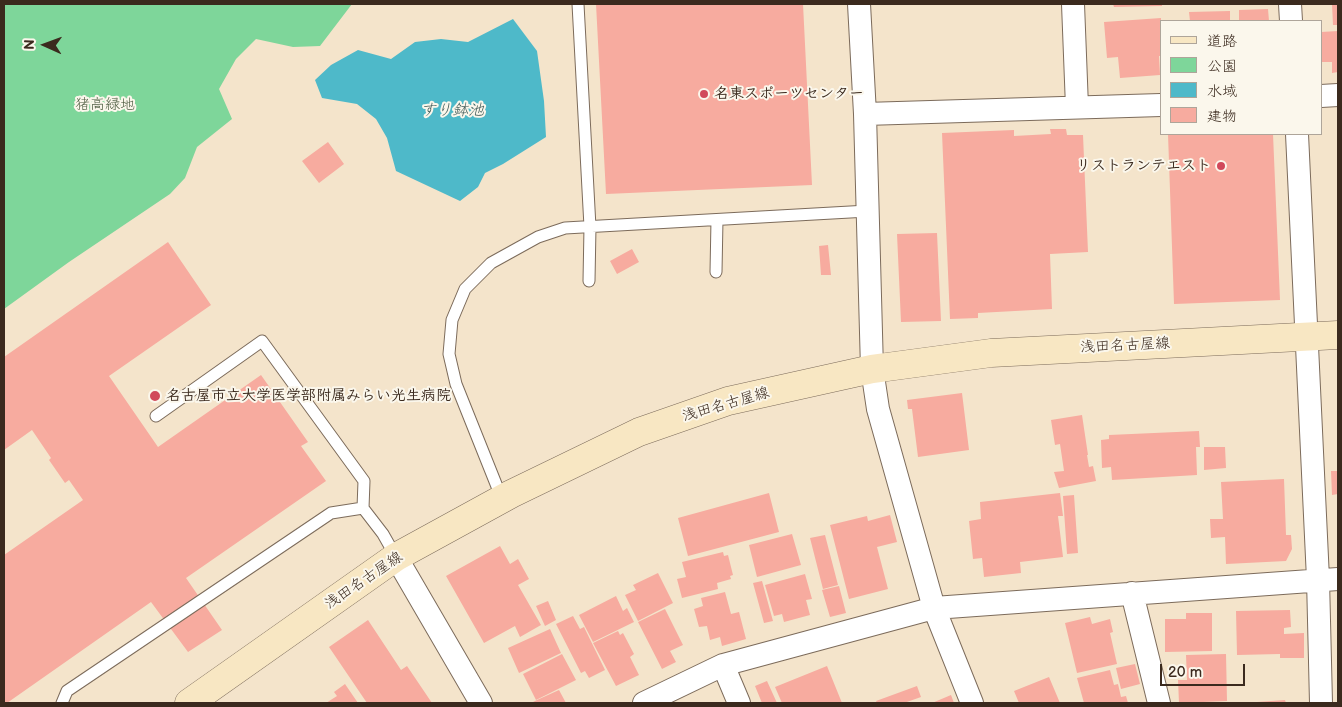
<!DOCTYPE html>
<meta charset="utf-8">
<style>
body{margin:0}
#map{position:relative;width:1342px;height:707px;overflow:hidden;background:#f4e4cb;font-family:"Balsamiq Sans","Klee One",sans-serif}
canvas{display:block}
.frame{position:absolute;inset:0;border:5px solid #3b2a1e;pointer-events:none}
.legend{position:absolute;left:1160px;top:20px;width:162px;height:115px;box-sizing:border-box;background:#fbf7ec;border:1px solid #aea59a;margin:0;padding:6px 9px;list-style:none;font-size:15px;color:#3b2a1e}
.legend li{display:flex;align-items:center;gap:10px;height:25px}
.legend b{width:25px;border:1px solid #aea59a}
.north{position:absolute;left:20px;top:20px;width:50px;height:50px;-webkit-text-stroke:4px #fbf7ec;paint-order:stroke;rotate:272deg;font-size:14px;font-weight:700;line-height:20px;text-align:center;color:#3b2a1e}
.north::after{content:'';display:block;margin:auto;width:18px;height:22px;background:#3b2a1e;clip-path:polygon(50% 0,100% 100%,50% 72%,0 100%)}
.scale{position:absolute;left:1160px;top:664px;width:85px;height:22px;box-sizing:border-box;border:2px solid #3b2a1e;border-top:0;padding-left:6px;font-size:15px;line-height:18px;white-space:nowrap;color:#3b2a1e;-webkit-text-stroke:4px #fbf7ec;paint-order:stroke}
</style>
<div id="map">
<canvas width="1342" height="707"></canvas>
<div class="frame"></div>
<ul class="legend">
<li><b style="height:6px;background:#f8e7c3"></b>道路</li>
<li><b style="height:14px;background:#7ed69a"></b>公園</li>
<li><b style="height:14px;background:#4eb9c9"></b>水域</li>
<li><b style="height:14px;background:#f7ab9f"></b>建物</li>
</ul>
<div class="north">N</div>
<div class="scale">20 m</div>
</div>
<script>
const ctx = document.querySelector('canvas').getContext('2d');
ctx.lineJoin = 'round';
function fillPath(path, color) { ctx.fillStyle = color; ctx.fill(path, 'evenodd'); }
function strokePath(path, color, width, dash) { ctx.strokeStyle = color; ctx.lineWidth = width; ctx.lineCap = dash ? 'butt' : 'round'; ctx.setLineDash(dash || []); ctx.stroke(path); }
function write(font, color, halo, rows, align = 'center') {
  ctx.font = font + ' "Balsamiq Sans","Klee One",sans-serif'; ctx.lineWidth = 4; ctx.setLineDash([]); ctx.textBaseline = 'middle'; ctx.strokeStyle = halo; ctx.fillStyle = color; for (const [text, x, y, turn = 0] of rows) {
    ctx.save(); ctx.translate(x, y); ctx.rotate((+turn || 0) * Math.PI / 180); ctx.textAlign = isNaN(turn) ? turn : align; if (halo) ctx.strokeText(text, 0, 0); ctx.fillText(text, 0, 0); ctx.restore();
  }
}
fillPath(new Path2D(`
 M4 4H352L320 46 293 47 256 39 236 59 219 89 232 119 197 147 185 178 170 194 69 262 4 309Z`), '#7ed69a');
fillPath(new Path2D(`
 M513 19 537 51 544 101 546 137 503 164 485 173 478 187 460 201 396 171 387 138 376 119 357 104 322 98 315 80 331 65 358 50 391 59 415 42 441 39 468 42Z`), '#4eb9c9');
fillPath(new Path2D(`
 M596 4H803L812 185 606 194Z
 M1113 4H1162V6L1114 7Z
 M1332 4H1338V25H1333Z
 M1268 9 1269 21H1239V10Z
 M1230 11V21H1190L1189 12Z
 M1161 18V56H1159L1160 75 1120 78 1118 57 1107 58 1104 22Z
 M1338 31V72L1332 73V62H1321V32Z
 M1050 129H1066L1067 135H1083L1088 252 1050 254 1052 309 978 313V318L950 319 942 133 1014 130V136L1051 134Z
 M1168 134H1273L1280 300 1174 304Z
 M328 142 344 164 319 183 302 161Z
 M937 233 941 321 901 322 897 234Z
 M168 242 211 305 109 376 158 447 261 375 308 442 301 446 326 481 186 578 222 630 188 652 151 602 7 703H4V555L83 500 69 480 65 483 49 460 51 458 32 430 4 450V357Z
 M828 245 831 275H821L819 246Z
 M632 249 639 262 617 274 610 261Z
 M962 393 969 450 918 457 912 409H908L907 400Z
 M1082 415 1088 455H1087L1089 467 1093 466 1096 481 1059 488 1054 472 1064 471 1060 444 1055 445 1051 420Z
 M1199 431 1200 447H1196L1197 475 1112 480 1111 467 1102 468 1101 440 1109 439V435Z
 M1204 447H1225L1226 468 1204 470Z
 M1331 471H1338V494L1332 495Z
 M1284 479 1286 535H1291L1292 549 1286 561 1226 564 1225 537 1211 538 1210 519H1223L1221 482Z
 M769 493 779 532 688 556 678 518Z
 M1060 493 1063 516H1058L1063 557 1020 562 1021 573 984 577 982 558 973 559 969 521 981 519 980 502Z
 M1074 495 1078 553 1067 554 1063 496Z
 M890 515 897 542 877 547 888 589 849 599 830 525 867 516 868 521Z
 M792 534 801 565 757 577 749 545Z
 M825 535 838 585 823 589 810 538Z
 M500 546 510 564 518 559 529 579 518 585 541 625 520 637 515 626 484 643 446 576Z
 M723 552 724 556 728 555 733 575 730 576 731 579 717 583 718 589 682 598 677 579 686 577 682 562Z
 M658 573 673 603 638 621 625 595 636 590 633 585Z
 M805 574 812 599 806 600 810 615 784 622 782 614 774 616 765 585Z
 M762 581 773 621 764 623 753 583Z
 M839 586 846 613 830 617 822 590Z
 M725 592 731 614 739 612 746 639 722 646 720 637 710 640 707 626 699 627 694 609 703 606 701 598Z
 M616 596 623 611 627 608 634 622 593 642 579 615Z
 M548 601 556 620 545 626 536 606Z
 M665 609 683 645 670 651 676 662 662 669 638 622Z
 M1290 610 1291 627 1284 628V634L1304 633V658H1280V654L1237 655 1236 611Z
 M1186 613H1212V651L1165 652V619H1186Z
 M573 616 580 629 584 627 605 670 589 678 585 671 581 673 556 624Z
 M1090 617 1092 624 1110 619 1113 632 1110 633 1117 664 1077 673 1065 623Z
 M368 620 401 670 407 666 432 703H367L329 647Z
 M550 629 561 653 519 673 508 648Z
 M618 631 620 635 623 633 634 654 630 657 639 675 616 686 593 643Z
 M562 654 576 680 536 700 523 674Z
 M1226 654 1227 701 1179 703 1178 680H1187L1186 655Z
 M1135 664 1140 684 1121 689 1116 668Z
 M827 666 842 703H782L775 687Z
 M1110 670 1114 685 1118 684 1121 697 1126 696 1128 703H1084L1077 678Z
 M1049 677 1060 703H1019L1014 691Z
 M767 681 777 703H762L755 686Z
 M345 684 358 703H326L337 696 334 692Z
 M917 686 921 697 904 703H877L876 701Z
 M559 690 566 703H531L537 700Z
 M951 695 954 703H932Z
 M1285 700 1286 703H1257V702Z`), '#f7ab9f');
const service = new Path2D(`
 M578 4 590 227 589 281
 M716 272 717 220
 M156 416 262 341 364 481 363 508
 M502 499 456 384 449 354 452 320 465 289 491 263 538 237 565 228 868 211
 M62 703 67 691 331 513 363 508 383 534 396 557`);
const minor = new Path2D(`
 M859 4 865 114 1161 105
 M1073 4 1077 107
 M1290 4 1291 21
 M1321 96 1338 95
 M865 114 872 369 878 409 934 608 972 703
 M1297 134 1318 579 1321 703
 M396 557 481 703
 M1132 593 1159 703
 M723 665 739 703
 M644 703 723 665 934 608 1338 579`);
const secondary = new Path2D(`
 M189 703 396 557 511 494 639 432 728 401 872 369 991 353 1338 335`);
strokePath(service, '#7c6b5b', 13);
strokePath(minor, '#7c6b5b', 24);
strokePath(secondary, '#7c6b5b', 29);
strokePath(service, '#fff', 11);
strokePath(minor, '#fff', 22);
strokePath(secondary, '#f8e7c3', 28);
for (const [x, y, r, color] of [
 [704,94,5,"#d1495b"],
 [1221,166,5,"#d1495b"],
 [155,396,6,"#d1495b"]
]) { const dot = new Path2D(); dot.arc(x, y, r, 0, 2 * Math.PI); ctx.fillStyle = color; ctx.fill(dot); strokePath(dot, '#fbf7ec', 2); }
write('bold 15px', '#3b2a1e', '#fbf7ec', [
 ["名東スポーツセンター",714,94],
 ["リストランテエスト",1211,166,"right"],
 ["名古屋市立大学医学部附属みらい光生病院",166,396]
], 'left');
write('15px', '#4f5e43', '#fbf7ec', [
 ["猪高緑地",105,105]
]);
write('15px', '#3b2a1e', '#fbf7ec', [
 ["浅田名古屋線",1125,346,-3],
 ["浅田名古屋線",726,405,-16],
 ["浅田名古屋線",364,581,-34]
]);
write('italic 16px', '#425c5a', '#fbf7ec', [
 ["すり鉢池",452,111]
]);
</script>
